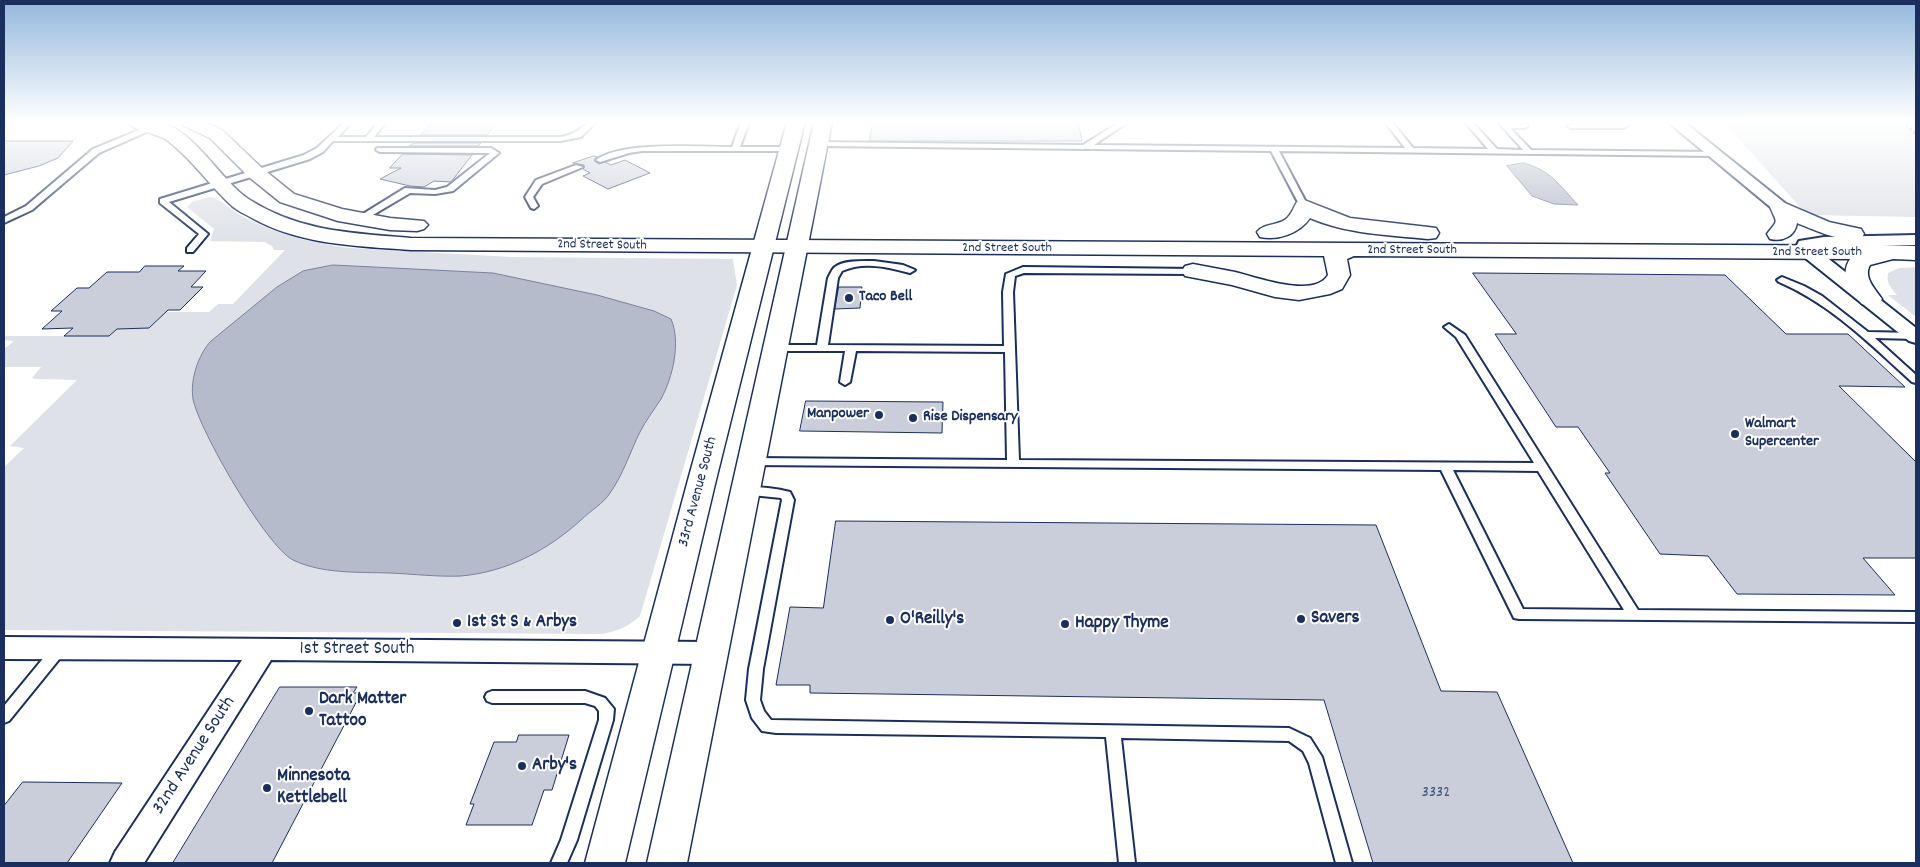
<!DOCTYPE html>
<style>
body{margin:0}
#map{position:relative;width:1920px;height:867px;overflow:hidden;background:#fff;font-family:Dekko,sans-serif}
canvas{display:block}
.frame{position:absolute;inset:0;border:5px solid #1b2f5e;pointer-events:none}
</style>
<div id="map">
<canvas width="1920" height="867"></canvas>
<div class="frame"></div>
</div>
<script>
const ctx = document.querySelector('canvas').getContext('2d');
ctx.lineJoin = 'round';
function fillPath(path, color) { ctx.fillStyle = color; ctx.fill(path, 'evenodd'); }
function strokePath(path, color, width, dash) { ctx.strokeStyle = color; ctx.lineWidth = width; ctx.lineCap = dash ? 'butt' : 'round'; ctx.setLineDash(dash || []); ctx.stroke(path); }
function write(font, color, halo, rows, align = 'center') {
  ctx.font = font + ' Dekko,sans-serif'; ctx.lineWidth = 4; ctx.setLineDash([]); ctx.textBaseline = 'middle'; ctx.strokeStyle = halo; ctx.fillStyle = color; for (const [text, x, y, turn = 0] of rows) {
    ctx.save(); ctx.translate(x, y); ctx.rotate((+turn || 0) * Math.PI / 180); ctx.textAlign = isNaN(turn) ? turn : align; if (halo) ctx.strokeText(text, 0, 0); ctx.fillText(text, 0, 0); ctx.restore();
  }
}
fillPath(new Path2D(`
 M1724 122H1916V217L1807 215Z
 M209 197C219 197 232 211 242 216 275 234 313 243 350 248L511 257 733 259 737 285 640 616C628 627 618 631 602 634L4 630V467L24 448 10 446 77 380 35 379 32 378 41 367H4V349L14 341 4 340V338L6 336H109L117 329 149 328 166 312H209L218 304H233L285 250H274L272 246 265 242 210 241 214 229 187 207 192 202Z
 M1916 267V317L1888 295H1897C1891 288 1886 283 1888 273L1899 268Z`), '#dee1e7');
const water = new Path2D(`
 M1523 163C1551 170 1559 185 1578 205L1554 204 1532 196 1507 166Z
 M333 265 493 273 597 295 654 311 671 319C681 342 673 377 661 399 654 410 646 420 640 432 630 452 623 475 610 493 604 503 590 511 581 520 548 550 507 572 461 576 438 577 413 574 390 573 358 572 322 574 293 560 266 546 199 430 193 399 190 380 198 355 211 341L277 287 303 271Z`);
fillPath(water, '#b5bbca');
strokePath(water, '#77839f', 1);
const building = new Path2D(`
 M433 122H497L487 135H421Z
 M873 122H1078L1082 141H870Z
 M4 141H73L58 158 39 166 4 175Z
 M414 143H481L478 146H410Z
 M403 154 472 155 451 182 434 181 424 187 410 186 380 179 401 168H390Z
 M594 156 597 157 594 161 599 164 605 162 611 165 625 160 650 173 608 189 583 176 590 173 583 169 584 165 573 163Z
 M145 266H184L178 271H206L191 287H203L180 310H168L149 328 117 329 109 336H64L73 328 42 329 62 311H51L77 288H89L107 272H139Z
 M1473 273 1725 275 1786 334H1848L1905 387 1839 386 1916 462V558H1863L1895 595 1737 594 1708 556 1660 554 1605 473H1610L1578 427H1556L1495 334H1516Z
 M839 287H862L860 308 835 309Z
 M806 401 943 402 942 433 800 431Z
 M836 521 1376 525 1441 691 1497 692 1573 863H1373L1324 700 810 693V685H776L790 607 823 608Z
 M280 687H357L353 693H361L272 863H173Z
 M519 735H569L552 790H544L532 825H466L474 804H470L494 742H516Z
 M23 782 122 783 67 863H4V806Z`);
fillPath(building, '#caceda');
strokePath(building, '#1b2f5e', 1);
const service = new Path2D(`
 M345 122H352L338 137H366L379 122H386L374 137H560C579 135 583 122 596 122L581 137 560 141H333L323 152 310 159 169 202 208 234 193 252H187V248L199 234 160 203V199L304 155 317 148Z
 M741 122H749L740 147H789L793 149 789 151H642L629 153 600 162 596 160C622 141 699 147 732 147Z
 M1120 122H1128L1094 145 1405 148 1385 122H1392L1413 148 1488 149 1465 122H1472L1497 149 1523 150 1498 122 1527 124 1528 126 1524 128H1510L1531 150 1714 152 1718 154 1714 156 1279 151 1308 206 1304 209 1300 206 1271 151 819 146 815 144 819 142 1083 145Z
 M1624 122H1632L1624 128H1571L1567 126 1571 124H1622Z
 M151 125 158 127 99 153 32 210 4 223V217L26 206 93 149Z
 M377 148H491L499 153 453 191 435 194 410 193 361 222 358 221V217L405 188 435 190 447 187 490 153 380 152 376 150Z
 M576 165 583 167 542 184 533 197 538 206 534 209 531 208 525 197 536 180Z
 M874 261 903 265 915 270 910 273C888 267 863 261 842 271L838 278 828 345 1004 346 1003 292 1006 274 1023 267 1196 269 1198 271 1193 274 1024 273 1015 276 1013 292 1019 460 1534 463 1456 337 1444 327 1449 324 1465 335 1638 610 1916 612V622L1519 619 1514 618 1512 614 1441 470 747 465 745 462 751 458 1007 460 1005 352 856 351 850 382 845 385 840 382 845 351H776L771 348 776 345H817L828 278C830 275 832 269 835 267 844 260 863 261 874 261ZM1453 470 1538 471 1624 610 1523 609Z
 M1782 277 1804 286 1822 296 1868 332 1916 333V339L1875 338 1916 375V383L1912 382C1870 344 1832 305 1779 282L1777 280Z
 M746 487C761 487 775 488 790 492L794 500 763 669 760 700 764 711 771 720 1289 728 1310 738 1322 757 1352 863H1336L1309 763 1303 751 1289 741 1121 738 1135 863H1119L1106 737 776 733 762 731 752 718 746 700 749 669 782 500 781 498 742 494 740 491 742 488Z
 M60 642 65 644 67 648 65 652 9 721 4 723V706L55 644Z
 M492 691H585L605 698 614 709 613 720 577 840 567 863H551L561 840 599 720V711L595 706 585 703H492L487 701 485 697 487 693Z`);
const minor = new Path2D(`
 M1668 122H1684L1786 204 1788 207 1786 210H1774Z
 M1916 235V245L1815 248 1916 328V343L1909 341 1804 257 1797 245 1799 241 1824 237Z
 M4 637 711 642 720 645 724 653 720 661 711 664 271 660 144 863H110L115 852 242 660 4 659Z`);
const secondary = new Path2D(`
 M787 122H805L716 480 625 863H585L688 480Z
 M814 122H832L687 863H647Z`);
const primary = new Path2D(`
 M127 122C137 122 148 121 158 122 195 129 219 180 250 200 301 232 353 233 411 238L1916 246V260L1893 259 1870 265C1863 277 1875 289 1882 299L1878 304 1870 306 1862 304C1851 291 1839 275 1850 259L1354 256 1347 259 1350 275 1342 289 1330 294 1299 300 1275 297 1232 285 1185 276 1182 271 1185 266 1193 264C1207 267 1221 269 1235 272 1256 277 1314 299 1328 275L1324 256 411 250C357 246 300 245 252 218 245 214 238 211 232 206 210 186 192 159 168 141 158 133 133 131 127 122Z
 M181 122H205L222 130 263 169 294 194 342 209 390 218 424 221 428 225 424 229 417 231 390 230 338 221 280 202 249 177 210 138 184 126Z
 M1304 200 1350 218 1428 227 1436 228 1439 233 1436 238 1428 239C1388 235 1347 234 1310 218 1300 233 1278 241 1260 237L1257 232C1264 223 1277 226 1286 219 1292 214 1293 208 1297 202Z
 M1780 201 1829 222 1861 229 1864 234 1861 239C1843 243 1814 230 1797 223 1795 236 1783 242 1770 239L1767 234C1778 219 1778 225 1770 207L1773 203Z`);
strokePath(service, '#1b2f5e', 4);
strokePath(minor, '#1b2f5e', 4);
strokePath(secondary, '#1b2f5e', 3);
strokePath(primary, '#1b2f5e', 3);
strokePath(new Path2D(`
 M1902 122 1916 134`), '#1b2f5e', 2.5, [2.5, 2.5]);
fillPath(service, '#fff');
fillPath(minor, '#fff');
fillPath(secondary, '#fff');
fillPath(primary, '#fff');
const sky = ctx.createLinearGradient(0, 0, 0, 244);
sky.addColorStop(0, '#93b7dc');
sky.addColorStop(0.5, '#fff');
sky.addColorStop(1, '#ffffff00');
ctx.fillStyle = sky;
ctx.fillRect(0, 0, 1920, 244);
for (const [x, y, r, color] of [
 [849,298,5,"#1b2f5e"],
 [879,415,5,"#1b2f5e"],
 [913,418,5,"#1b2f5e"],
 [1735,434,5,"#1b2f5e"],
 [1301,619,5,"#1b2f5e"],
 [890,620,5,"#1b2f5e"],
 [457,623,5,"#1b2f5e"],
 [1065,624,5,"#1b2f5e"],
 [309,711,5,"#1b2f5e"],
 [522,766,5,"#1b2f5e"],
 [267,788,5,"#1b2f5e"]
]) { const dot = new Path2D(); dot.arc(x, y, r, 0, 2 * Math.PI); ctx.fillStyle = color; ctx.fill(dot); strokePath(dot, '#fff', 2); }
write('14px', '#1b2f5e', '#fff', [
 ["2nd Street South",602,246,1],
 ["2nd Street South",1007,249],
 ["2nd Street South",1412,251],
 ["2nd Street South",1817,253]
]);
write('bold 16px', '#1b2f5e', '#fff', [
 ["Taco Bell",859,298],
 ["Manpower",869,415,"right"],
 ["Rise Dispensary",923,418],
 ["Walmart",1745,425],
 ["Supercenter",1745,443]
], 'left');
write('16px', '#1b2f5e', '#fff', [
 ["33rd Avenue South",699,492,-75]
]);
write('16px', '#47577d', null, [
 ["3332",1436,794]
]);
write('bold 19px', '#1b2f5e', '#fff', [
 ["Savers",1311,619],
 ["O'Reilly's",900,620],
 ["1st St S & Arbys",467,623],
 ["Happy Thyme",1075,624],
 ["Dark Matter",319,700],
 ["Tattoo",319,722],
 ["Arby's",532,766],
 ["Minnesota",277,777],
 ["Kettlebell",277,799]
], 'left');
write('19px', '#1b2f5e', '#fff', [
 ["1st Street South",357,650],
 ["32nd Avenue South",195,756,-57]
]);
</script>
